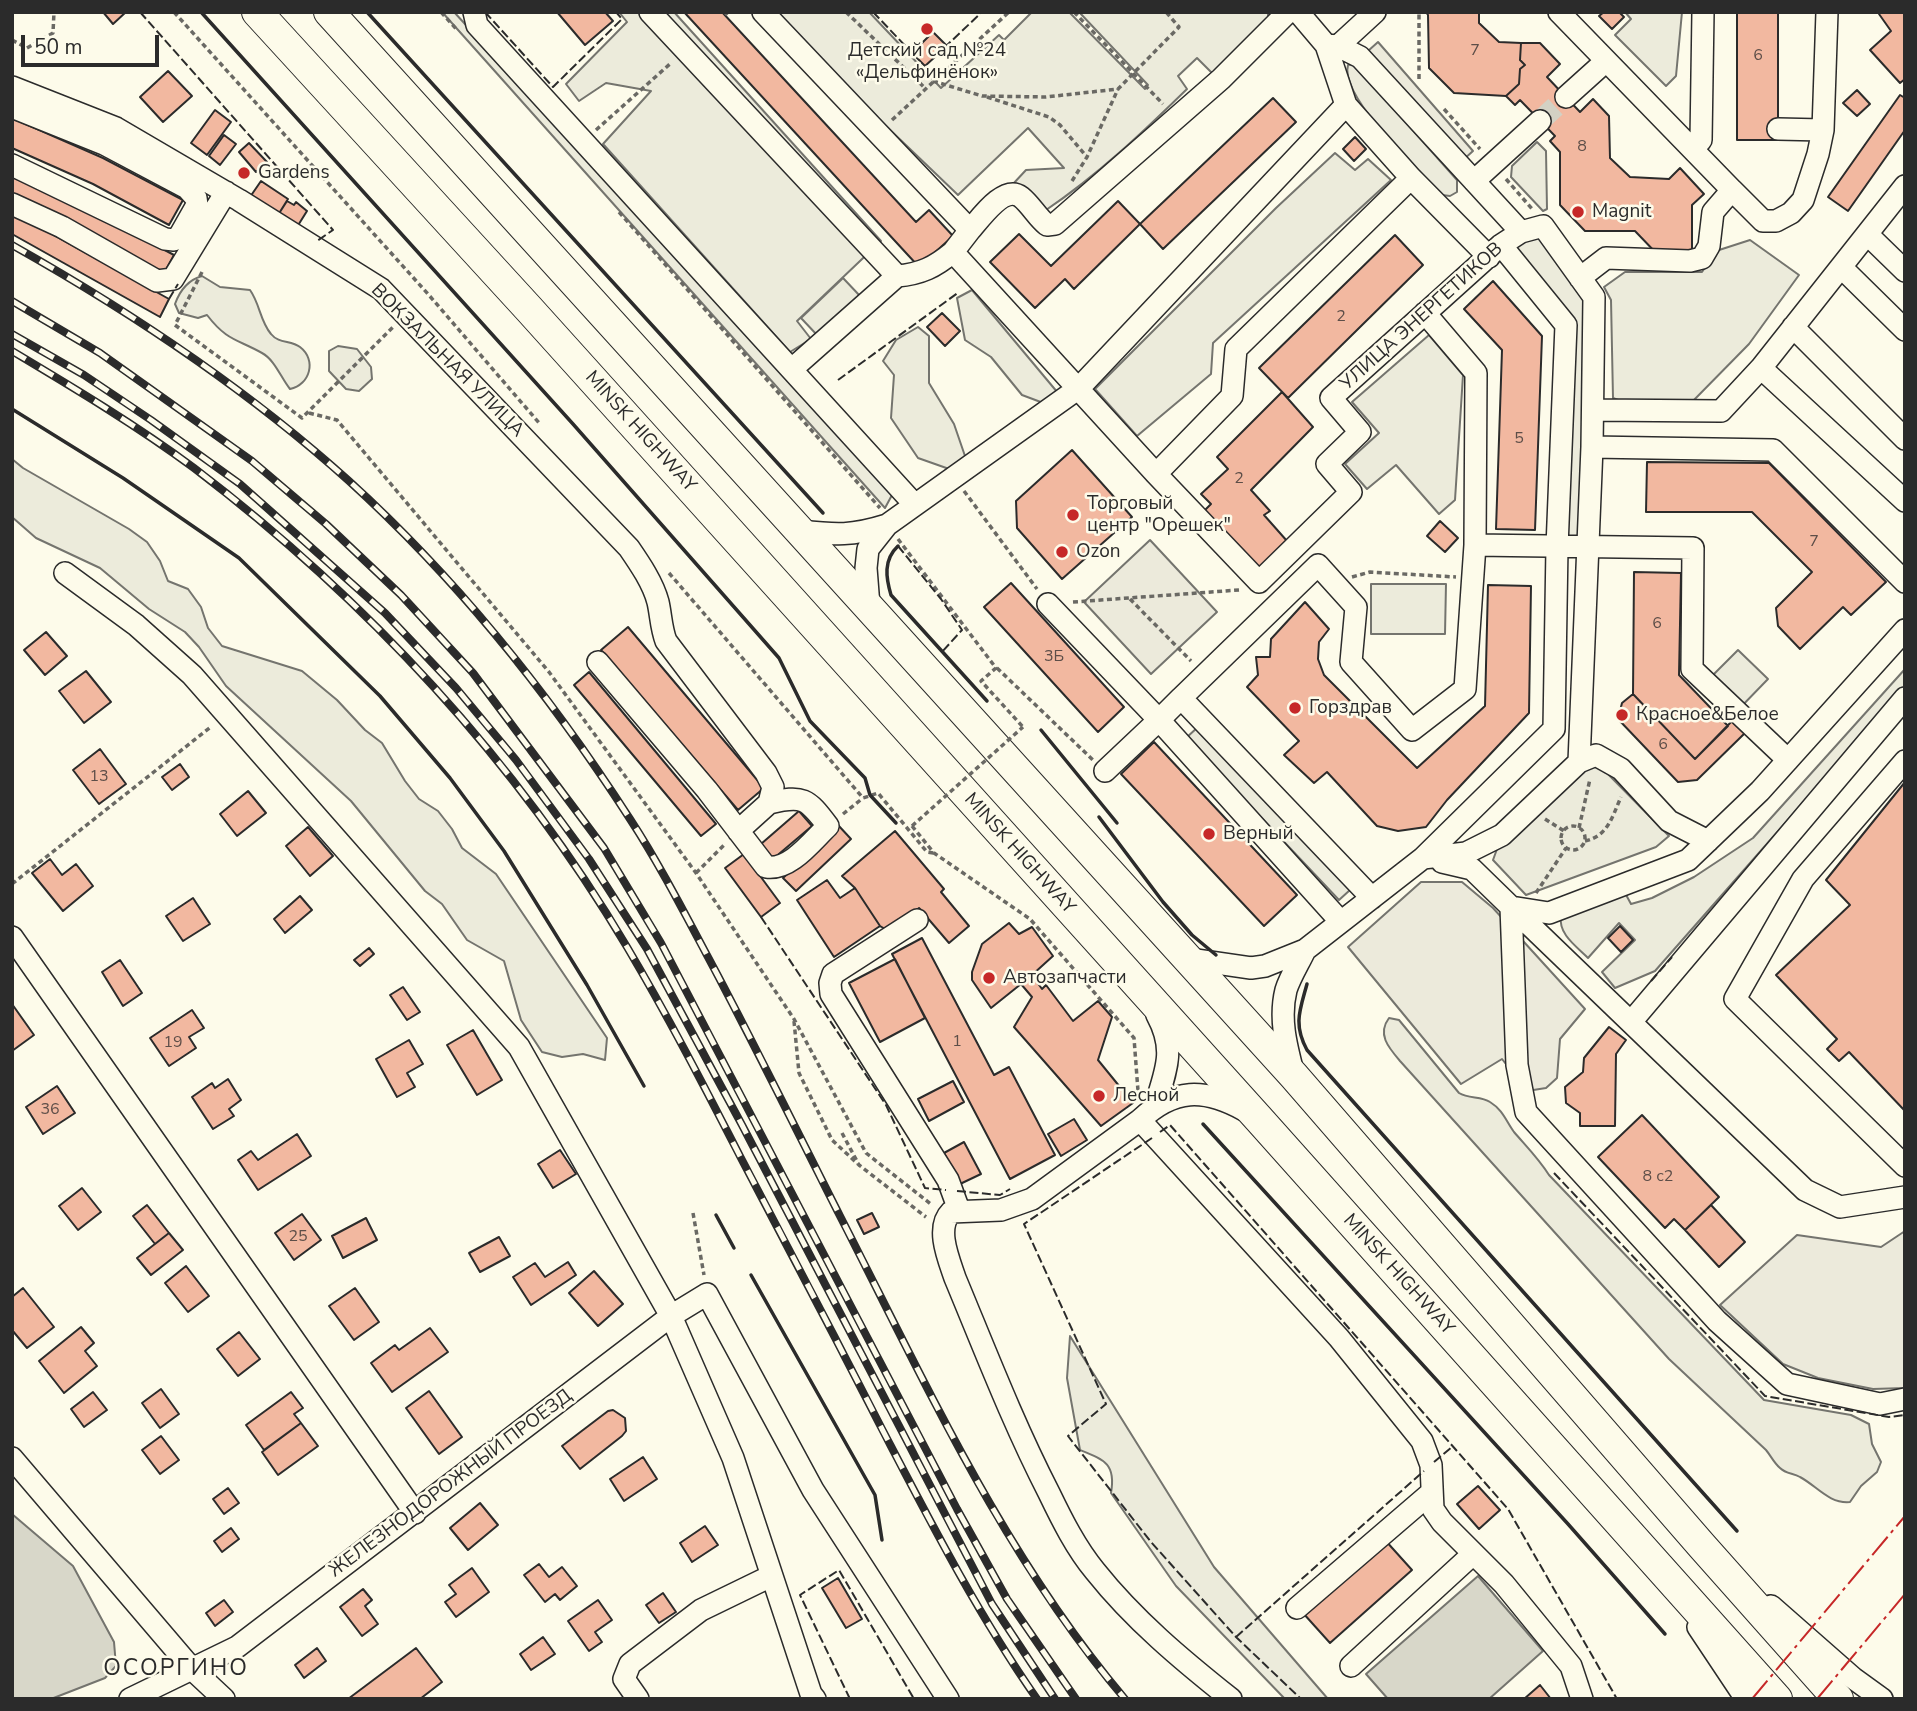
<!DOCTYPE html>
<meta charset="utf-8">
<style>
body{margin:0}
#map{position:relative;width:1917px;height:1711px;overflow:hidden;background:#fdfbea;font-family:"Nunito Sans",sans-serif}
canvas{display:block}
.frame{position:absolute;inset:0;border:14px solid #2b2b2b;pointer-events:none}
.scale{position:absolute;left:21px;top:35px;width:138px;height:32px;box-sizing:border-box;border:4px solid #2b2b2b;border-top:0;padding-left:9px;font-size:21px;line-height:24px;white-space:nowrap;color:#2b2b2b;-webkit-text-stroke:5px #fdfbea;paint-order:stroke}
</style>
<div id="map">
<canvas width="1917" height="1711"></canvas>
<div class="frame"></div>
<div class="scale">50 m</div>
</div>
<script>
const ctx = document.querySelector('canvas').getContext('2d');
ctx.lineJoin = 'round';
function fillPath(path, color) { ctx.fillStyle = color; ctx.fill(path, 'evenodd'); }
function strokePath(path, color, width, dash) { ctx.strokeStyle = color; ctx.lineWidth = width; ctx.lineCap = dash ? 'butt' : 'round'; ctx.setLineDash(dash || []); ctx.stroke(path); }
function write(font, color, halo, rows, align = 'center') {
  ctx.font = font + ' "Nunito Sans",sans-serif'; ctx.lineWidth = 5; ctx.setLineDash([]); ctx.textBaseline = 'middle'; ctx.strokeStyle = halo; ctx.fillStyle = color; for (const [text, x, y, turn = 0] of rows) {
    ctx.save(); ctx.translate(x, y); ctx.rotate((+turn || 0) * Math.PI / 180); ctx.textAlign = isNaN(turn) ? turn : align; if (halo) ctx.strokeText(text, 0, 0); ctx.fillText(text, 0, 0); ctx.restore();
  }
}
const green = new Path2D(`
 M442 12H454L851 445 892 495 885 508Z
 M619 12H674L881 241 797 321 811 339 790 352 603 144 651 91 606 83 579 101 566 84 627 22Z
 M776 12H869L941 88 999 35 1004 40 1032 12H1069L1145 89 1148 85 1079 12H1268V22L1213 74 1197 58 1178 76 1187 89C1142 133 1098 175 1046 210L1013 184 1026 170 1064 168 1028 128 958 195 839 81Z
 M1625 12H1682L1676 76 1666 86 1615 35 1631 19Z
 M1354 64 1457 180V192L1450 196 1442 195C1420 173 1339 96 1348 65Z
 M1537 142 1546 151 1547 209 1543 211 1511 177 1512 166Z
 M1335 153 1355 170 1368 159 1391 180 1213 343 1211 374 1137 436 1095 389 1276 208Z
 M1541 235 1587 300 1581 540 1564 539 1573 323 1513 249 1524 239Z
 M1750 240 1799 275 1749 344 1691 403 1631 405 1613 398 1611 300 1604 287 1625 272H1702L1716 251Z
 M202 276 220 287 250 290C260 304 260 321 271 334 279 344 291 340 300 347 317 360 310 385 290 389 281 378 275 360 262 353 237 339 227 341 207 315L198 318 179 313 175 304C180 290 188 280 202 276Z
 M843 278 860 296 818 336 801 318Z
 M972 290 1058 393 1046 404 1022 395 991 357 965 340 957 298Z
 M918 327 929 336V383L954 424 965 456 952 470 918 458 891 418 894 375 883 361 896 340Z
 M1429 335 1463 375 1455 500 1439 514 1396 465 1367 489 1345 464 1379 433 1352 402Z
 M338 346 357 349 371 367 372 379 359 391 346 389 329 371V351Z
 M12 459 23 468 129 529 147 542 160 561 168 581 188 589 201 607 208 628 222 646 302 671 337 700 365 730 382 743 405 781 419 799 438 811 452 829 462 848 496 874 607 1038 605 1060 583 1054 562 1057 542 1052 521 1020 504 961 467 940 442 904 425 891 351 801 226 686 199 647 185 632 149 609 100 568 36 538 12 517Z
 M1371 584H1446L1445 634H1371Z
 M1738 650 1768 679 1736 712 1706 682Z
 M1905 669V687L1655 971 1615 988 1602 972 1635 940 1619 923 1588 958C1576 946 1558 934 1561 916L1624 891 1631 904 1652 898 1694 877 1753 838Z
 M1198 727 1350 890 1339 900 1186 738Z
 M1589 765 1601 767 1669 836 1656 847 1526 895 1493 860 1497 849Z
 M1389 1018 1399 1020 1459 1093C1469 1099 1481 1096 1490 1102 1503 1110 1506 1121 1514 1132 1526 1146 1539 1159 1549 1175L1764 1400 1851 1415 1869 1424 1872 1444 1881 1462 1877 1472 1861 1486 1850 1502C1829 1504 1817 1486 1800 1477 1793 1473 1786 1474 1780 1468 1774 1463 1771 1456 1766 1450L1669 1359 1400 1061C1388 1047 1377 1034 1389 1018Z
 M1070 1336 1214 1567 1328 1699H1285L1176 1586 1111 1493C1116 1464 1105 1460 1080 1450L1067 1378Z`);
fillPath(green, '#ecebdb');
strokePath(green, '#74746e', 2);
const parking = new Path2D(`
 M1378 42 1473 151 1463 160 1368 51Z
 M1150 540 1217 612 1151 674 1084 602Z
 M1421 882H1462L1493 908 1585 1009 1560 1039 1557 1078 1546 1088 1527 1091 1502 1059 1461 1084 1348 947Z
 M1905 1231V1388L1873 1389 1818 1378 1783 1364 1720 1305 1797 1235 1881 1247Z`);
fillPath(parking, '#eceadb');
strokePath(parking, '#74746e', 2);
const water = new Path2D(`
 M12 1514 73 1566 114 1642 116 1666 105 1678 51 1699H12Z
 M1478 1576 1543 1651 1489 1699H1388L1366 1674Z`);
fillPath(water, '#d8d7c9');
strokePath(water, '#74746e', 2);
const building = new Path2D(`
 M103 12H126L113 24Z
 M557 12H605L613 21 585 45Z
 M684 12H722L916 222 929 210 953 236 919 267Z
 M1426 12H1479V23L1499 42 1521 43 1520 60 1525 65 1520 69 1519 84 1506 96 1454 93 1429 68 1428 15Z
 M1604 12H1619L1624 17 1612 29 1599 16Z
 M1737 12H1778V140H1737Z
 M1880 12H1905V79L1900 83 1870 50 1891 31 1879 14Z
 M933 32 947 46 925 66 912 53Z
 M1521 43H1540L1560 64 1547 77 1580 112 1593 99 1609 116 1610 158 1630 177 1669 179 1680 168 1704 194 1692 205V255L1659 256 1635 231H1585L1560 205V152L1550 141 1555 136 1520 100 1515 105 1506 96 1519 84 1520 69 1525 65 1520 60Z
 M168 71 192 96 163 122 140 97Z
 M1857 90 1870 104 1857 116 1843 103Z
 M1900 95 1905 98V130L1848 211 1828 197Z
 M1273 98 1296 122 1163 249 1140 224Z
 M215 110 231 122 207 155 191 143Z
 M12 118 103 158 183 200 169 225 93 184 12 148Z
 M224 135 236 144 220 165 209 156Z
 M1355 137 1366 149 1354 161 1343 149Z
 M249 143 267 162 256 172 239 152Z
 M12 177 80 205 174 255 164 273 71 222 12 197Z
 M261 181 288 199 278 215 250 197Z
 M287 201 294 205 296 202 307 211 297 227 278 215Z
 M1118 201 1140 224 1074 289 1065 279 1035 308 990 262 1019 234 1051 266Z
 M12 212 169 299 160 317 12 234Z
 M1395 235 1423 265 1288 398 1259 368Z
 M1493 281 1542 336 1535 530 1496 529 1502 350 1464 309Z
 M942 313 960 331 945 346 927 327Z
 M1282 392 1313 427 1251 490 1270 511 1264 515 1287 541 1259 569 1204 511 1211 504 1201 494 1228 469 1217 457Z
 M1072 450 1132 517 1062 579 1017 528 1016 501Z
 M1647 462 1769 463 1886 582 1851 615 1843 607 1800 649 1778 626 1776 608 1812 572 1752 512H1646Z
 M1440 521 1458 538 1445 552 1427 536Z
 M1634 572 1681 573 1679 675 1728 726 1695 759 1633 694Z
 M1011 583 1124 707 1098 732 984 607Z
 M1488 585 1531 586 1529 713 1447 800 1426 827 1398 831 1377 826 1327 772 1314 783 1284 755 1299 741 1247 687 1258 675 1256 657H1270L1271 639 1305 602 1329 629 1319 642 1318 659 1324 675 1417 768 1485 706Z
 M628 627 764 788 738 810 601 650Z
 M46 632 67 656 45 675 24 650Z
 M86 671 111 702 84 723 59 691Z
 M589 672 716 824 701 836 574 685Z
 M1633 694 1695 759 1734 719 1746 732 1697 780 1678 782 1618 719 1622 703Z
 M1154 742 1297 895 1264 926 1121 774Z
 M100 749 126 784 99 804 73 770Z
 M180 764 189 777 172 790 162 777Z
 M1905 782V1111L1849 1052 1839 1061 1827 1049 1837 1039 1776 975 1850 905 1826 880Z
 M248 791 266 813 237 836 220 814Z
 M799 811 812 826 773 859 761 844Z
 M838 825 851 839 796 891 783 878Z
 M308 827 333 856 310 876 286 846Z
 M895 831 944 889 941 892 969 926 949 943 919 908 890 932 880 926 855 888 842 876Z
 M744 854 780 903 761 917 725 868Z
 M50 859 62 875 76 864 93 886 63 911 32 873Z
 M827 880 840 898 855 888 880 926 834 957 797 900Z
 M300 896 312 910 285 933 274 919Z
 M193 898 210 924 183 941 166 916Z
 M1009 923 1019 934 1032 927 1053 956 1032 975 1042 989 1046 985 1073 1021 1098 1001 1112 1017 1098 1060 1133 1103 1101 1126 1014 1027 1032 997 1021 984 991 1008 972 980V972L982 944Z
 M1620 926 1633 940 1621 952 1608 938Z
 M922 938 994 1075 1009 1067 1055 1155 1010 1179 892 954Z
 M369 948 374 954 360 966 354 960Z
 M895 959 925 1018 880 1042 849 983Z
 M120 960 142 993 123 1006 102 972Z
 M403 987 420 1012 407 1020 390 995Z
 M12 1004 34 1035 12 1051Z
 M192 1010 204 1028 189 1037 196 1048 169 1066 150 1038Z
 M1609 1027 1626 1040 1616 1054 1615 1126H1580V1113L1566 1103 1565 1087 1583 1072 1584 1058Z
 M473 1030 502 1080 477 1095 447 1045Z
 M409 1040 423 1064 407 1073 415 1087 397 1097 376 1059Z
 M228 1079 241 1100 229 1109 234 1116 213 1129 192 1097 212 1083 215 1088Z
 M953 1081 964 1102 929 1121 918 1099Z
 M57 1086 75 1113 43 1134 26 1107Z
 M1642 1115 1719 1197 1685 1230 1674 1219 1665 1228 1598 1157Z
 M1074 1119 1087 1140 1061 1156 1048 1134Z
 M297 1134 311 1156 258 1190 238 1160 251 1151 258 1160Z
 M964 1142 981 1174 960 1184 944 1153Z
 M560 1150 576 1174 553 1188 538 1164Z
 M82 1188 101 1212 78 1230 59 1206Z
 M147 1205 169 1233 155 1244 133 1216Z
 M1711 1205 1745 1242 1719 1267 1685 1230Z
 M872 1213 879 1227 864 1234 857 1220Z
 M302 1214 321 1240 294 1260 275 1233Z
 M366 1218 377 1240 343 1258 332 1236Z
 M169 1233 183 1250 151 1275 137 1258Z
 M499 1237 510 1256 480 1272 469 1253Z
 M568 1262 576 1275 531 1305 513 1277 535 1263 545 1277Z
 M186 1266 209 1296 188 1312 165 1283Z
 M594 1271 623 1304 598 1326 569 1293Z
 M23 1288 54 1327 27 1348 12 1330V1297Z
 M355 1288 379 1322 354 1340 329 1306Z
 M81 1327 94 1343 85 1351 97 1366 64 1393 39 1361Z
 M430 1328 448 1352 392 1392 371 1363 395 1345 399 1350Z
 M239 1332 260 1359 238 1376 217 1349Z
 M161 1389 179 1414 160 1428 142 1403Z
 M429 1391 462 1437 439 1454 406 1408Z
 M93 1392 107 1410 84 1427 71 1409Z
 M291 1392 303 1408 294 1414 301 1423 264 1450 246 1425Z
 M613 1410 625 1418 626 1431 622 1436 580 1469 562 1446 608 1411Z
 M301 1423 318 1446 278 1475 262 1452Z
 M161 1436 179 1460 160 1474 142 1450Z
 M643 1457 657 1479 624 1501 610 1479Z
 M1478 1486 1500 1510 1479 1529 1457 1504Z
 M228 1488 239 1503 224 1514 213 1499Z
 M480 1503 498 1525 468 1550 450 1528Z
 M705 1526 718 1545 692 1562 680 1543Z
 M231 1528 239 1539 222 1552 214 1541Z
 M1385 1540 1412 1570 1330 1643 1303 1613Z
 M539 1564 549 1577 562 1567 577 1586 560 1600 555 1594 545 1602 524 1575Z
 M472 1568 489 1592 456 1617 445 1602 456 1594 449 1585Z
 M838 1578 862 1619 846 1628 822 1588Z
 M363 1589 372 1600 365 1606 378 1624 362 1636 340 1607Z
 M663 1593 676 1612 659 1623 646 1605Z
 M224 1600 233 1612 215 1626 206 1613Z
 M598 1600 612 1620 595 1632 602 1642 589 1651 568 1621Z
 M543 1637 555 1654 531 1670 520 1654Z
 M317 1648 326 1661 304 1678 295 1665Z
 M416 1648 442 1682 420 1699H348Z
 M1540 1685 1551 1699H1524Z`);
fillPath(building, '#f2b8a0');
strokePath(building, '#2b2b2b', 2);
strokePath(new Path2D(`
 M1540 121 1566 97`), '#d3d1c4', 21, [21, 10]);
const minor = new Path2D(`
 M474 12 477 25 915 505
 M650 12 897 276
 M763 12 970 230C980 219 1004 184 1021 197 1031 205 1037 217 1047 225L1055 224 1221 79 1288 12
 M1298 12 1326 45 1346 105 1411 178 1489 257
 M1559 12 1732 190
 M1326 45 1338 46 1360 57 1521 232
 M1338 46 1375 12
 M12 87 116 128 239 200 381 289 629 548C640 564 653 583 658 602 661 615 661 628 666 641L766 773 773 787 769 803 738 831
 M1566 97 1606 61
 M12 107 104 144 187 188 196 198 197 205 180 235 174 240 165 239 12 165
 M1778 129 1823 130
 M1693 149 1701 140 1703 12
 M1474 181 1540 121
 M1905 186 1761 368 1905 501
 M12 204 62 227 157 281 173 279 226 192
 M970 230 953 252 1156 474 1259 582 1351 492 1327 464 1360 432 1331 398 1501 245 1521 232 1543 226 1594 297 1592 447 1579 762 1502 835 1466 853 1423 858
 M1867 234 1905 271
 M1841 267 1905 330
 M1580 278 1606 258 1690 261 1702 258 1709 246 1713 212 1732 190 1763 221H1776L1791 213 1803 200 1818 154 1823 130 1827 12
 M1793 327 1905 439
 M792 369 897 276C921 274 935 267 953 252
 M1593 410 1721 411 1761 368
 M1592 447 1773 450 1905 582
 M1156 474 1232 396 1236 349 1411 178
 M801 531C836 535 852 536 887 525
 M1475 545 1693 548 1692 669 1788 760
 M65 573 136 625 192 675 519 1047 671 1316 733 1458 811 1694 815 1699
 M1048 604 1159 720 1105 771
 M869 606 866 568 868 549 887 525 1079 388 1346 105
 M598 662 707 790 766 867C790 871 812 841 828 826 807 798 803 795 769 803
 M1181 698 1159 720 1341 922
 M1905 761 1803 879 1735 999 1905 1166
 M1579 762 1596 755 1621 769 1669 821 1708 841
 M1442 862 1472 869 1511 907 1549 913 1688 860 1760 791 1905 630
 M1372 898 1181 698 1318 565 1356 607 1351 662 1412 730 1465 689 1475 545 1476 373 1425 313
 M1511 907 1517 1065 1526 1112 1717 1321 1787 1384 1880 1404 1905 1399
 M1511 907 1805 1190 1840 1207 1905 1197
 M917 920 833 974 830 983 831 994 948 1180 959 1210
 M12 937 415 1513
 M1189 959 1251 968 1265 966 1305 950 1423 858 1554 729 1557 547 1566 325 1501 245
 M1631 1022 1905 698
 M1293 1072C1286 1045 1279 1018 1286 990 1290 977 1299 963 1305 950
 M1155 1106C1166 1070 1176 1050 1157 1015
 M1140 1120 1339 1338 1422 1441 1431 1465 1433 1509 1442 1522 1504 1584 1571 1666 1582 1699
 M12 1458 193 1670 224 1699
 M1771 1606 1853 1678 1882 1699
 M1297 1608 1432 1492
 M1698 1627 1746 1699
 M1351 1666 1473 1554
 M130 1699 237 1647 671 1316 707 1294 813 1490 948 1699
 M638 1699 624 1679 630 1664 701 1610 771 1576
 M1231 1699C1182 1660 1134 1620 1095 1571 1076 1548 1062 1520 1049 1493 1013 1423 985 1350 955 1278 949 1260 935 1228 951 1212L1001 1210 1032 1199 1140 1120C1174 1088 1204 1088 1244 1110`);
const highway = new Path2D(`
 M257 12 529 309 1258 1118 1777 1699
 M329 12 1294 1076 1702 1546 1838 1699`);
strokePath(minor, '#2b2b2b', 24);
strokePath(highway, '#2b2b2b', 32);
strokePath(new Path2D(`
 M174 12 428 294 540 424
 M441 12 458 31
 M846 12 925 88
 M1074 12 1163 104
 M725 15 728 12
 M12 40 27 48 53 33 54 12
 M1419 79V12
 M933 81 982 96 1046 97 1118 89 1179 27 1166 12
 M987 97 1049 117 1060 125 1087 157
 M1444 109 1480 149
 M892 120 1009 12
 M596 130 671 63
 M1506 179 1533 210
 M1072 181 1087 157 1118 89
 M619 212 880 508
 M202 272 175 325 302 418 393 327
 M309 413 337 420 549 672 696 873 794 1019 866 1153 932 1205
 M964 491 1037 589
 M898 539 996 668 981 681 1023 727
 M669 573 863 798 878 793 927 852 934 853
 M1352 577 1370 572 1456 577
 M1130 599 1191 661
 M1073 602 1239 590
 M997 668 1093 760
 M843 814 863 798
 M1545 819 1564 831
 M912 826 934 853 1030 919 1134 1038 1138 1091
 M1561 838a12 12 0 1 1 24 0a12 12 0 1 1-24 0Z
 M1579 828 1590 779
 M1585 841C1608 836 1612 817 1621 797
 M696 873 724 845
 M12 884 212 726
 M1536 893 1566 848
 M794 1021 799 1073 832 1140 859 1165
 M842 1133 859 1165 926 1217
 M693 1213 704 1275`), '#6a6964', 3.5, [5, 3.5]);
strokePath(minor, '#fdfbea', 21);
strokePath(highway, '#fdfbea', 30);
const rail = new Path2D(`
 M12 245C131 312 247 389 349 481 458 580 550 695 630 819 662 868 689 922 717 974 759 1054 799 1135 840 1216 925 1382 1003 1555 1125 1699
 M12 301 100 353 252 461 326 524 401 595 473 673 604 848 661 943 957 1509 1007 1599 1076 1699
 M12 334 84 375 151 420 240 484 385 613 456 688 516 760 589 859 647 949 742 1125 992 1604 1055 1699
 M12 351C74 388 136 425 194 468 366 599 516 760 627 947 668 1016 705 1088 742 1160 789 1249 836 1339 882 1429 930 1521 977 1613 1037 1699`);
strokePath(rail, '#2b2b2b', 8);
strokePath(rail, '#fdfbea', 5, [16]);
strokePath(new Path2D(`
 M912 826 1023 727`), '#6a6964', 3.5, [5, 3.5]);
strokePath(new Path2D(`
 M140 12 333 230 317 241
 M485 12 553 87 622 19 616 12
 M873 12 914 55
 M944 48 982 12
 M169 299 178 284
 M838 380 959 292
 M898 546 941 599 962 630 942 652
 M761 917 886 1105 925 1188 946 1190
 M1651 981 1672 957
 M1160 1132 1170 1125 1508 1509 1617 1699
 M1152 1138 1024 1224 1106 1404 1068 1436 1151 1542 1236 1637 1301 1699
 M1554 1173 1765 1396 1889 1417 1905 1415
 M957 1191 1000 1195 1010 1189
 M1434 1462 1453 1446
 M1236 1637 1424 1471
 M850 1699 800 1595 839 1570 914 1699`), '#2b2b2b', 2, [9, 3.5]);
strokePath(new Path2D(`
 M201 12 573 424 779 658 810 721 865 778 870 795 896 823
 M367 12 823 513
 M12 409 123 478 239 558 380 696 450 778 504 851 587 985 644 1086
 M898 546C883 560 886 578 891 595L987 701
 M1041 730 1117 823
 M1099 817 1163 902 1192 935 1216 955
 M1307 984C1300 1010 1293 1024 1307 1050L1737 1531
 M1203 1124 1568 1524 1665 1634
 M716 1215 734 1248
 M751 1275 875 1495 882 1540`), '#2b2b2b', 3.5);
strokePath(new Path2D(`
 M1752 1699 1905 1516
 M1817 1699 1905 1594`), '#c62828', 2, [24, 5, 3.5, 5]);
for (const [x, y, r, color] of [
 [927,29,7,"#c62828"],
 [244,173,7,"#c62828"],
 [1578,212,7,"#c62828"],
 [1073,515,7,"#c62828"],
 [1062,552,7,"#c62828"],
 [1295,708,7,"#c62828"],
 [1622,715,7,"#c62828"],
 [1209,834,7,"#c62828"],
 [989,978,7,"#c62828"],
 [1099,1096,7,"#c62828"]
]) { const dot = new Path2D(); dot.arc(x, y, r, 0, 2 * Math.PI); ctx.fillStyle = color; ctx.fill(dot); strokePath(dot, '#fdfbea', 2.5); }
write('16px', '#5d4e48', null, [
 ["7",1475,51],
 ["6",1758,56],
 ["8",1582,147],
 ["2",1341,317],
 ["5",1519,439],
 ["2",1239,479],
 ["7",1814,542],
 ["6",1657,624],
 ["3Б",1054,657],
 ["6",1663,745],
 ["13",99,777],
 ["1",957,1042],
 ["19",173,1043],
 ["36",50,1110],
 ["8 с2",1658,1177],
 ["25",298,1237]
]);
write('19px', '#2b2b2b', '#fdfbea', [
 ["Детский сад №24",927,51,"center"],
 ["«Дельфинёнок»",927,73,"center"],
 ["Gardens",258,173],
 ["Magnit",1592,212],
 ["Торговый",1087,504],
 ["центр \"Орешек\"",1087,526],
 ["Ozon",1076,552],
 ["Горздрав",1309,708],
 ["Красное&Белое",1636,715],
 ["Верный",1223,834],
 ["Автозапчасти",1003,978],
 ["Лесной",1113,1096]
], 'left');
write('19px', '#2b2b2b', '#fdfbea', [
 ["УЛИЦА ЭНЕРГЕТИКОВ",1422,317,-42],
 ["ВОКЗАЛЬНАЯ УЛИЦА",447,361,45],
 ["MINSK HIGHWAY",640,432,48],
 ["MINSK HIGHWAY",1019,854,48],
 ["MINSK HIGHWAY",1398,1275,48],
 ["ЖЕЛЕЗНОДОРОЖНЫЙ ПРОЕЗД",451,1484,-37]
]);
ctx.letterSpacing = '2px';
write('23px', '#2b2b2b', '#fdfbea', [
 ["ОСОРГИНО",176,1669]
]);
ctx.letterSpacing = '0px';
</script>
